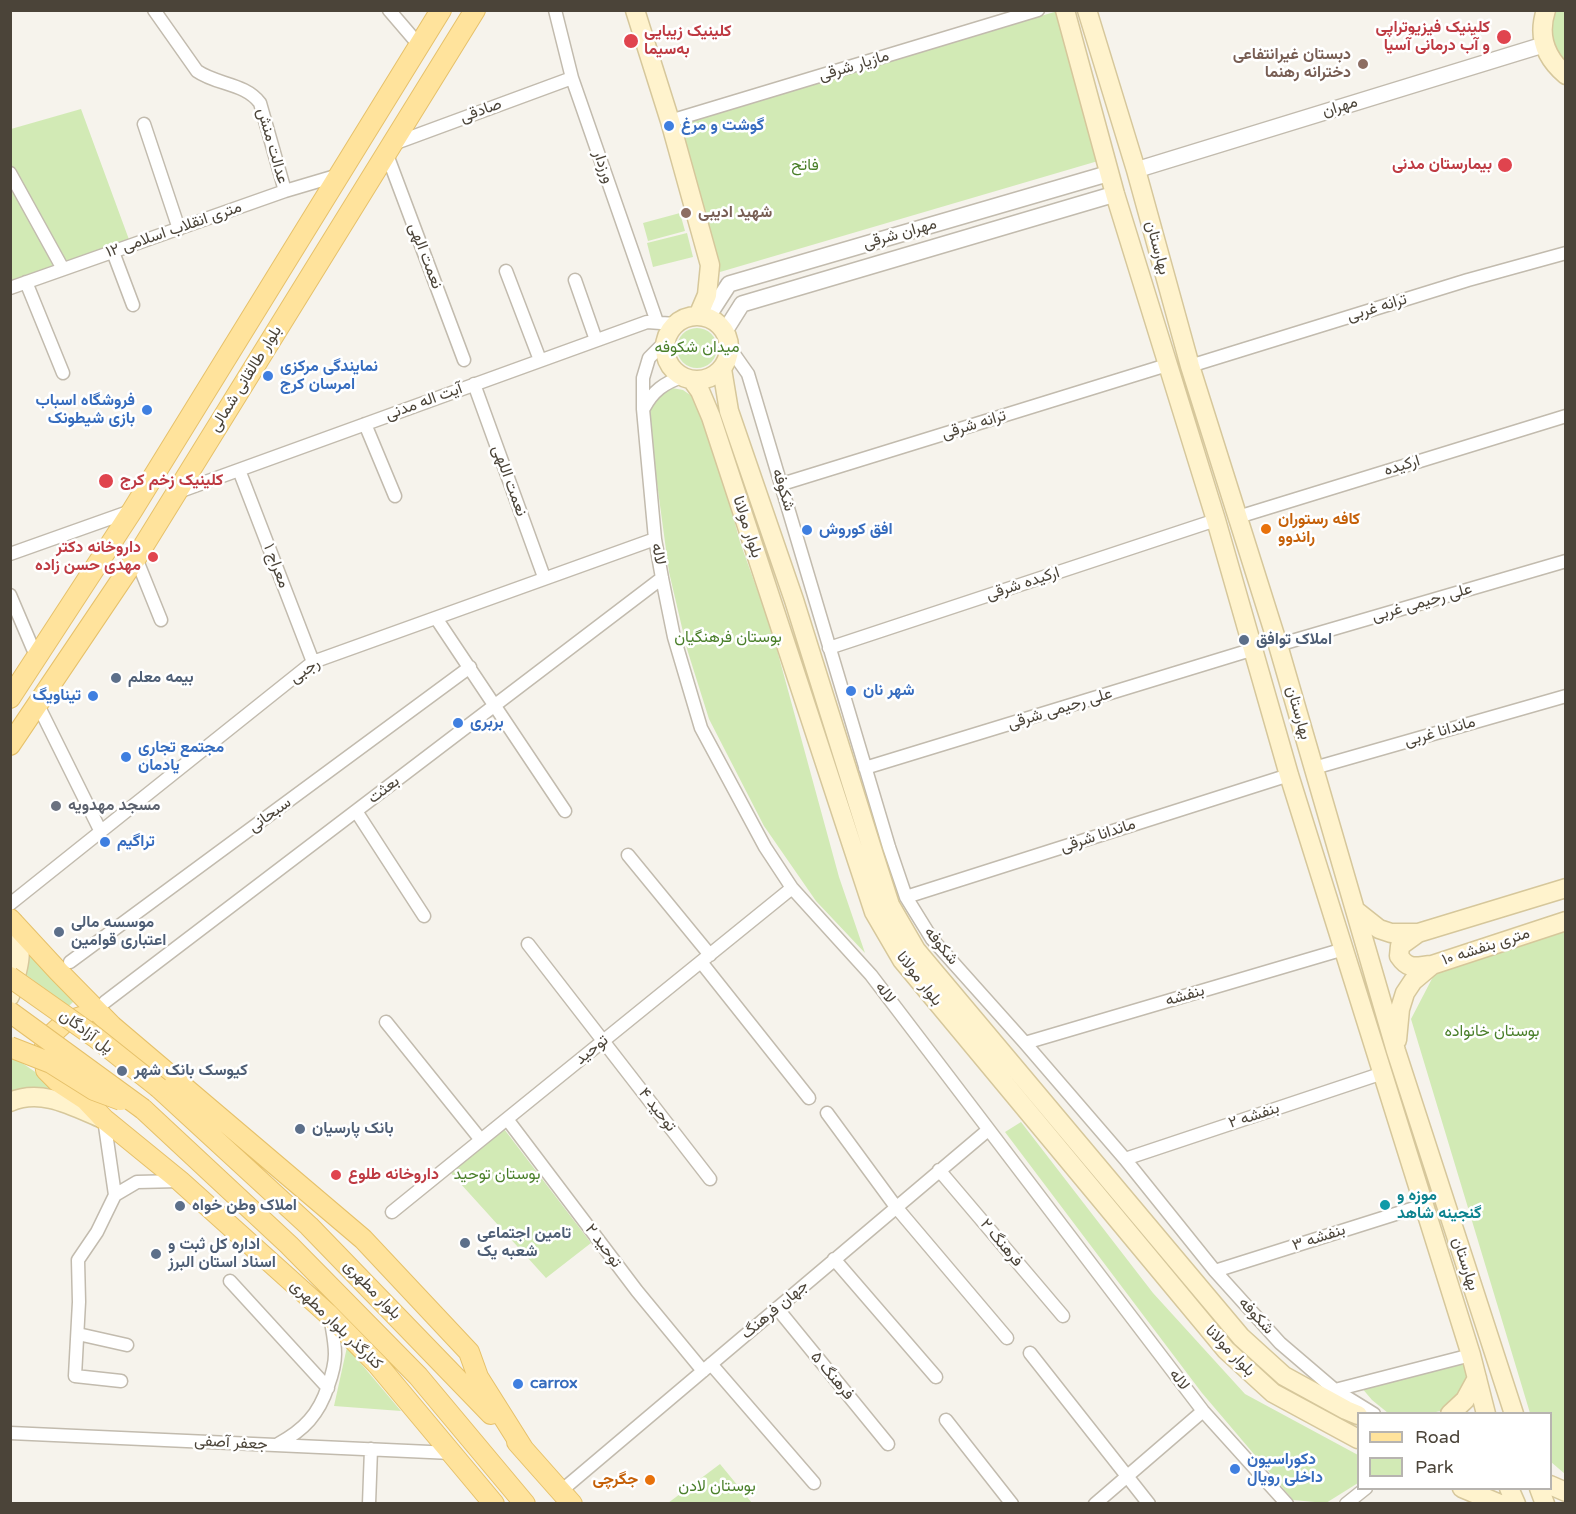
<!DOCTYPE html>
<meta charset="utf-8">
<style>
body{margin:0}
#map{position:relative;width:1576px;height:1514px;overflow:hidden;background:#f6f3ec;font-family:"Varela Round",sans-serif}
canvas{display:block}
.frame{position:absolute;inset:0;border:12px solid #4b4439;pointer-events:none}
.legend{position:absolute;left:1357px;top:1412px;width:195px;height:78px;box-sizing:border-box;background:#fff;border:2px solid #b7b4b0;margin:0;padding:8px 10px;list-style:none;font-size:18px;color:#4b4439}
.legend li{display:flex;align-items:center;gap:12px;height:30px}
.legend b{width:30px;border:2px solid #b7b4b0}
</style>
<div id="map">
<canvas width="1576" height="1514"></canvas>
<div class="frame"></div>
<ul class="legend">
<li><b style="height:8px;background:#ffe39c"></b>Road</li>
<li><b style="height:16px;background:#d2eab5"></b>Park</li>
</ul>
</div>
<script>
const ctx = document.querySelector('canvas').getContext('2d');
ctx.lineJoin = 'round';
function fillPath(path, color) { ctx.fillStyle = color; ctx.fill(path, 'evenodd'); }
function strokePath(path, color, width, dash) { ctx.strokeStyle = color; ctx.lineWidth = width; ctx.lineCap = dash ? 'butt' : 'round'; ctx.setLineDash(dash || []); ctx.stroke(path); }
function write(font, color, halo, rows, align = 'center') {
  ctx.font = font + ' "Varela Round",Vazirmatn,sans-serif'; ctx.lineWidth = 5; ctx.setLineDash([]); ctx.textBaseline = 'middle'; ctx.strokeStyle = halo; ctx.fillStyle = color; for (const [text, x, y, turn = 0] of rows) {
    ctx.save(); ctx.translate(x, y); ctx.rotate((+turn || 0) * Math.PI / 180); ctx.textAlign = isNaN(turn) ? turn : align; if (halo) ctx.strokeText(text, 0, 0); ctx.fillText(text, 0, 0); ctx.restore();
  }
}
fillPath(new Path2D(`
 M1058 11 1098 161 720 272 673 122Z
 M1553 11H1565V64C1551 49 1548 30 1553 11Z
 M81 109 131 245 11 288V129Z
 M680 213 685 231 648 241 643 223Z
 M687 233 693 257 653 267 647 243Z
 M677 348a20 20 0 1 1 40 0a20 20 0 1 1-40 0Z
 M672 388 683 390 696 399 724 482 740 542 771 628 839 877 865 953 816 901 764 826 709 719 687 649 669 572 648 416 652 403 659 392Z
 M1565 929V1474L1551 1462 1550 1414 1530 1413 1411 1019 1436 971Z
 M29 952 77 1002H73L69 1006 26 975Z
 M10 1056 15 1058 83 1105 11 1095Z
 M1021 1122 1153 1293 1245 1394 1358 1455V1483L1326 1503 1293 1500 1202 1393 1005 1132Z
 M501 1125 591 1243 546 1278 450 1172Z
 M347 1347 401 1411 334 1406Z
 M1461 1362 1468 1372 1467 1383 1463 1393 1444 1410 1432 1413H1388L1372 1400 1361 1387Z
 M720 1464 752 1503H668Z`), '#d2eab5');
const minor = new Path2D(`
 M154 10 197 71C217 85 245 83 260 103L285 191
 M389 10 419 45
 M555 10 572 78 657 322
 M670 121 1038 10
 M144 124 179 229
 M393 144 572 78
 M386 152 464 360
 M10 173 63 269
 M113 252 133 305
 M506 271 540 360
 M575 280 596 340
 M26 282 63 373
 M10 288 285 191 339 175
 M665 342 649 358 643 378V409L655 539 662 578 674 637 701 728 765 847 792 888 871 975 1203 1411 1287 1504
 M729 347 748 374 889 847 906 897 932 939 1025 1043 1125 1159 1215 1271 1280 1343 1335 1390 1374 1414
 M1190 366 1468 280 1566 253
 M474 384 544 577
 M644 408C653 391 664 383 682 377
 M365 424 395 496
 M239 470 313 662
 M782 484 1167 365
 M178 492 647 322 675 324
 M1238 517 1566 416
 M10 554 131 511
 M136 558 161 620
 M10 595 33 649
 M436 618 565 811
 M1278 645 1566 561
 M829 648 1216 520
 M37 703 100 830
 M865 768 1254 649
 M1314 768 1566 696
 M356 811 424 916
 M628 855 710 955
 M906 897 1289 775
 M10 904 313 662 655 539
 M528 944 710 1179
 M70 962 470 667
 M701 962 809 1098
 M105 1002 662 578
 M386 1022 481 1140
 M1025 1043 1344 949
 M827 1113 896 1207 1007 1338
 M104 1119 115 1195 97 1232 78 1260 79 1302 75 1376 121 1381
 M507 1119 637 1291 703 1371
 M1125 1159 1383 1073
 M939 1170 1063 1316
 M115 1195 137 1182 179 1181
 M392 1212 792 888
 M834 1259 936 1377
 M1215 1271 1424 1205
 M230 1281 328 1388
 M777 1308 888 1444
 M78 1334 127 1345
 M1030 1353 1149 1504
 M711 1364 814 1483
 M1335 1390 1471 1355
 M946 1420 1012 1504
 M10 1433 452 1453
 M278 1444C304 1430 319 1414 328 1386 332 1375 335 1365 335 1354 335 1341 332 1329 330 1316
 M561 1491 988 1130
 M369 1504 371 1449
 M1095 1504 1203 1411
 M1346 1504 1366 1488`);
const tertiary = new Path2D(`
 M1136 170 1543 45
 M707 318 729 284 1110 173
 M725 331 742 304 1115 194`);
const secondary = new Path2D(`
 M635 10 670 121 710 265 707 295 698 316
 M1065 10 1115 194 1216 520 1289 775 1471 1355 1486 1414
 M1087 10 1136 170 1190 366 1278 645 1396 1051 1514 1414
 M1546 10C1537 37 1546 58 1566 75
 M665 348a32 32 0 1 1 64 0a32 32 0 1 1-64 0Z
 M722 369 729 411 794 600 874 855 890 905 916 950 1241 1337 1284 1376 1346 1410 1358 1415
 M692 380 700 391 711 417 874 912 902 960 1226 1350 1273 1393 1358 1439
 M1355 910 1379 929 1391 933H1418L1566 888
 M1418 933 1400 946 1399 956C1409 971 1416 966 1432 965
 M10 996C19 967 25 951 13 922
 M1397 1040 1400 1009 1405 993 1413 981 1432 965 1566 921
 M10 1102C42 1088 74 1107 103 1119
 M1450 1414 1465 1400 1477 1378
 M1550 1485 1566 1492
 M1462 1488 1500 1504
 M1509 1488 1516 1504
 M1539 1488 1545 1504`);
const primary = new Path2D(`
 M10 698 132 511 441 10
 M10 745 136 558 475 10
 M10 919 58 971 112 1026 363 1239 469 1352 478 1377 524 1450
 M84 1016 65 1022 52 1034 44 1049 46 1070 57 1081 86 1100 104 1119 180 1181 329 1315 377 1364 494 1504
 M159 1088 309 1226 491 1414
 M143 1109 289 1245 418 1376 525 1504
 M517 1442 572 1504`);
strokePath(minor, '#c2bbae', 15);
strokePath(tertiary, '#c2bbae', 18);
strokePath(secondary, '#d6c79b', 21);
strokePath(primary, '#e6c16a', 22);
strokePath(minor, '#fff', 12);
strokePath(tertiary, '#fff', 15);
strokePath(secondary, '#fff3cd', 18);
strokePath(primary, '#ffe39c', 20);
const primaryBridge = new Path2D(`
 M10 977 95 1037 159 1088
 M10 1012 143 1109
 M10 1047 51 1063 94 1090 121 1100`);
strokePath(primaryBridge, '#e6c16a', 22, []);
strokePath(primaryBridge, '#ffe39c', 20);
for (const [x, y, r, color] of [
 [1504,37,8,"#e0444e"],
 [631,41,8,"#e0444e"],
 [1363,64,6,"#8d6e63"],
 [669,126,6,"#3f7fe0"],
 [1505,165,8,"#e0444e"],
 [686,213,6,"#8d6e63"],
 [268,376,6,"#3f7fe0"],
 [147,410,6,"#3f7fe0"],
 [106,481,8,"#e0444e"],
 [1266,529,6,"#e8710a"],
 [807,530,6,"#3f7fe0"],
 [153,557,6,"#e0444e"],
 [1244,640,6,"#5c6f8a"],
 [116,678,6,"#5c6f8a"],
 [851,691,6,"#3f7fe0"],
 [93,696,6,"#3f7fe0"],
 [458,723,6,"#3f7fe0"],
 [126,757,6,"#3f7fe0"],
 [56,806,6,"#6b7280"],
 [105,842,6,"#3f7fe0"],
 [59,932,6,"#5c6f8a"],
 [122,1071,6,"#5c6f8a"],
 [300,1129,6,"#5c6f8a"],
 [336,1175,6,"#e0444e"],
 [1385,1205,6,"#0f9aa8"],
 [180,1206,6,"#5c6f8a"],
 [465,1243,6,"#5c6f8a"],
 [156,1254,6,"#5c6f8a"],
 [518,1384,6,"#3f7fe0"],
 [1235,1469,6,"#3f7fe0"],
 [650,1480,6,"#e8710a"]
]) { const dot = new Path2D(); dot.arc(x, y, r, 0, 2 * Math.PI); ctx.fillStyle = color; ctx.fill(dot); strokePath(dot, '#fff', 2); }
write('bold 16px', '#be3a42', '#fff', [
 ["کلینیک فیزیوتراپی",1490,28],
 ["و آب درمانی آسیا",1490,46],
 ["کلینیک زیبایی",644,32,"left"],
 ["به‌سیما",644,50,"left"],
 ["بیمارستان مدنی",1492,165],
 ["کلینیک زخم کرج",120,481,"left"],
 ["داروخانه دکتر",141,548],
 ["مهدی حسن زاده",141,566],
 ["داروخانه طلوع",348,1175,"left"]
], 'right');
write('bold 16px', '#785e54', '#fff', [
 ["دبستان غیرانتفاعی",1351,55],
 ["دخترانه رهنما",1351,73],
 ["شهید ادیبی",698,213,"left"]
], 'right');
write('16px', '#4b4439', '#fff', [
 ["مازیار شرقی",854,66,-17],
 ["مهران",1340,107,-17],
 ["صادقی",481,111,-20],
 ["عدالت منش",272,146,74],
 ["ورزدار",603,167,71],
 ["۱۲ متری انقلاب اسلامی",174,230,-19],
 ["مهران شرقی",900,234,-16],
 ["بهارستان",1157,248,75],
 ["نعمت الهی",425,256,69],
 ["ترانه غربی",1377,308,-17],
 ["بلوار طالقانی شمالی",246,379,-58],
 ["آیت اله مدنی",424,402,-20],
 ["ترانه شرقی",974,425,-17],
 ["ارکیده",1402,466,-17],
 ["نعمت اللهی",509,481,70],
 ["شکوفه",783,490,73],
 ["بلوار مولانا",747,527,72],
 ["لاله",658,554,80],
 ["معراج ۱",276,566,69],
 ["ارکیده شرقی",1023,584,-18],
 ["علی رحیمی غربی",1422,603,-16],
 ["رجبی",305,671,-34],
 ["علی رحیمی شرقی",1060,709,-17],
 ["بهارستان",1298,713,74],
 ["ماندانا غربی",1440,732,-16],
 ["بعثت",384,790,-37],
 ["سبحانی",270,815,-36],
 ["ماندانا شرقی",1098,836,-18],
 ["شکوفه",941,946,51],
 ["۱۰ متری بنفشه",1486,947,-18],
 ["بلوار مولانا",919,979,52],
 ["لاله",885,993,53],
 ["بنفشه",1185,996,-16],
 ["پل آزادگان",86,1032,36],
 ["توحید",592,1050,-39],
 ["توحید ۴",657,1110,52],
 ["بنفشه ۲",1254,1116,-18],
 ["بنفشه ۳",1319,1238,-18],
 ["فرهنگ ۲",1001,1243,50],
 ["توحید ۲",603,1246,53],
 ["بهارستان",1465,1264,72],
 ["بلوار مطهری",372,1290,46],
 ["جهان فرهنگ",775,1310,-40],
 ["شکوفه",1256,1316,48],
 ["کنارگذر بلوار مطهری",336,1325,44],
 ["بلوار مولانا",1230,1351,46],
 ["فرهنگ ۵",832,1376,50],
 ["لاله",1179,1380,53],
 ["جعفر آصفی",231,1443,3]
]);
write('bold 16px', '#366cbe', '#fff', [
 ["گوشت و مرغ",681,126],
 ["نمایندگی مرکزی",280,367],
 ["امرسان کرج",280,385],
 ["فروشگاه اسباب",135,401,"right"],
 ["بازی شیطونک",135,419,"right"],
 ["افق کوروش",819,530],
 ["شهر نان",863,691],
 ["تیناویگ",81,696,"right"],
 ["بربری",470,723],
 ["مجتمع تجاری",138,748],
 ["یادمان",138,766],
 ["تراگیم",117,842],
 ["carrox",530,1384],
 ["دکوراسیون",1247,1460],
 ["داخلی رویال",1247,1478]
], 'left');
write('16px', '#4a7f2a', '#fff', [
 ["فاتح",805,166],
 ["میدان شکوفه",697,348],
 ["بوستان فرهنگیان",728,638],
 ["بوستان خانواده",1492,1032],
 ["بوستان توحید",497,1175],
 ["بوستان لادن",717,1487]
]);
write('bold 16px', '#c56008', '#fff', [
 ["کافه رستوران",1278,520],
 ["راندوو",1278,538],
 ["جگرچی",638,1480,"right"]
], 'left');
write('bold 16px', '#4e5e75', '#fff', [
 ["املاک توافق",1256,640],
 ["بیمه معلم",128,678],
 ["موسسه مالی",71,923],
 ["اعتباری قوامین",71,941],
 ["کیوسک بانک شهر",134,1071],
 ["بانک پارسیان",312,1129],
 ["املاک وطن خواه",192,1206],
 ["تامین اجتماعی",477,1234],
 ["شعبه یک",477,1252],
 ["اداره کل ثبت و",168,1245],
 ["اسناد استان البرز",168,1263]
], 'left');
write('bold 16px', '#5b616d', '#fff', [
 ["مسجد مهدویه",68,806]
], 'left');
write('bold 16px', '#0d838f', '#fff', [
 ["موزه و",1397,1196],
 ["گنجینه شاهد",1397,1214]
], 'left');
</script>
